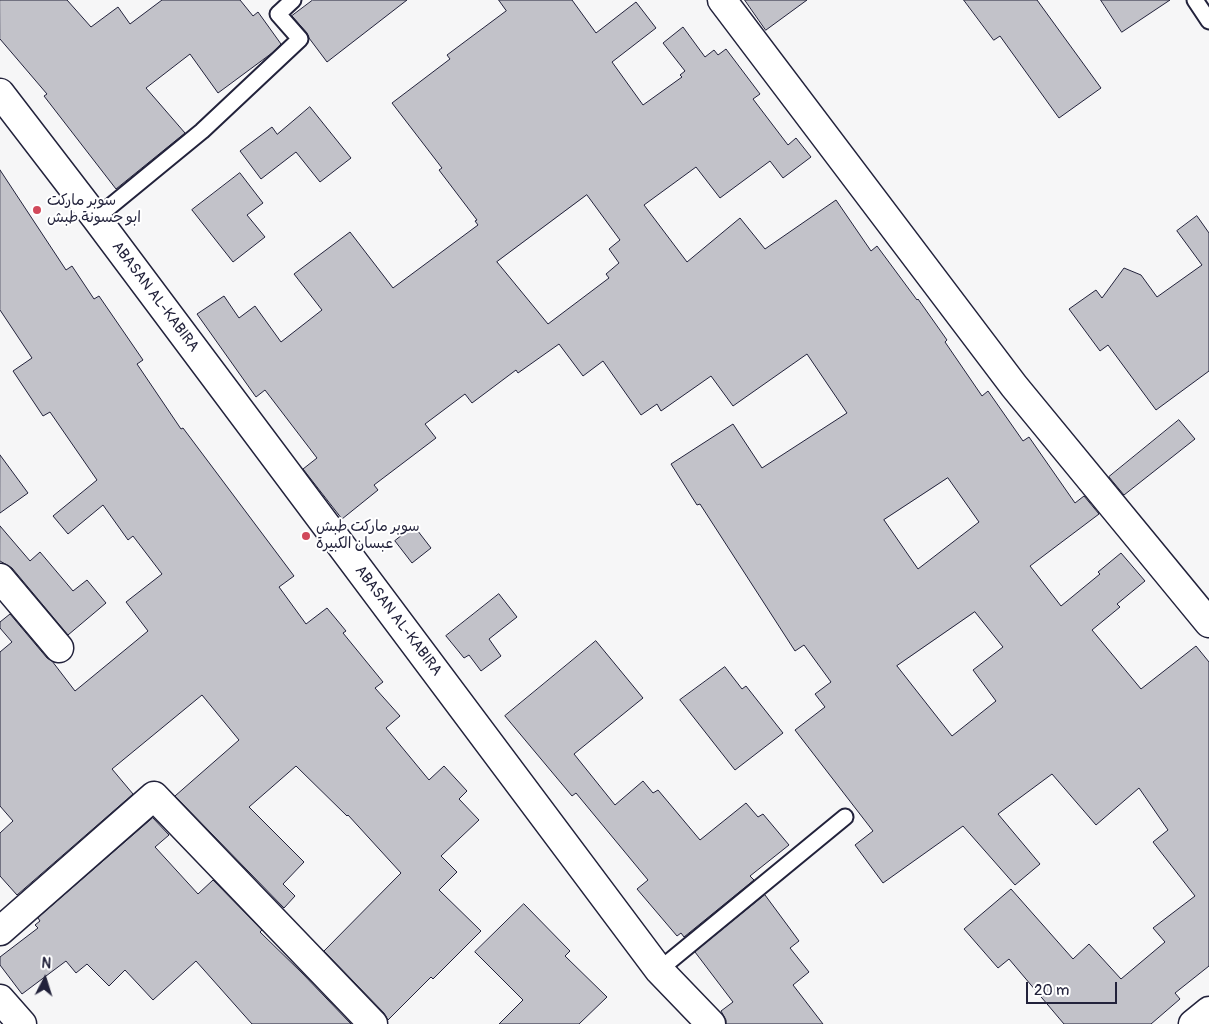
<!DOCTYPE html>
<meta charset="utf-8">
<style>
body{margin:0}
#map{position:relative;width:1209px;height:1024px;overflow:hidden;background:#f6f6f7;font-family:Pangolin,sans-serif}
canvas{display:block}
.north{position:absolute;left:20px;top:954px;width:50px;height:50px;-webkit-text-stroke:4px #fff;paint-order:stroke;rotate:5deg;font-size:14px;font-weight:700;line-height:20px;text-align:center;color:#22223b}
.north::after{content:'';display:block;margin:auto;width:18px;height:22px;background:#22223b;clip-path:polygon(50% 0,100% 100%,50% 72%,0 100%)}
.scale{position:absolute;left:1026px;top:982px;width:91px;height:22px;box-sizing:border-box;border:2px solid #22223b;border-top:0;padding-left:6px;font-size:15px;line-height:18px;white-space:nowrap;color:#22223b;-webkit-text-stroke:4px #fff;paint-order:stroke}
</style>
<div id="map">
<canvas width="1209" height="1024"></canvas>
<div class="north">N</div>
<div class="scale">20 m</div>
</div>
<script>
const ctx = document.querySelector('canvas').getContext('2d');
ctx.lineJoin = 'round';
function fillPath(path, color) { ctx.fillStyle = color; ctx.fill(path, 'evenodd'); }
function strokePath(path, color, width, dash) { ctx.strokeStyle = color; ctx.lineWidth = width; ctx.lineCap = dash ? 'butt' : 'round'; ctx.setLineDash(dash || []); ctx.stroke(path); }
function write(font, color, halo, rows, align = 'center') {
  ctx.font = font + ' Pangolin,"Playpen Sans Arabic",sans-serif'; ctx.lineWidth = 4; ctx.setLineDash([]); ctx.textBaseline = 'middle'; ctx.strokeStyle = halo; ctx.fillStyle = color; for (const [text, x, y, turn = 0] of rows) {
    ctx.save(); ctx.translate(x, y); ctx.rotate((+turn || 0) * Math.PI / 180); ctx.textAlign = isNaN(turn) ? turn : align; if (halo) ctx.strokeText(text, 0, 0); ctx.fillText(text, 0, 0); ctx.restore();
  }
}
const building = new Path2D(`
 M0 0H67L91 27 118 7 130 24 162 0H240L253 16 258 12 281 44 272 53 218 93 190 54 146 88 185 133 116 189 44 96 47 94 0 39Z
 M313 0H407L327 62 309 38 307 33 292 16Z
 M499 0H572L596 33 636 2 656 28 612 62 643 105 682 77 680 75 685 71 663 43 683 27 705 57 714 50 718 55 726 49 760 94 753 99 788 145 796 138 811 157 783 178 770 161 720 198 696 167 644 205 687 262 740 218 765 249 836 200 871 251 877 246 917 300 918 299 947 340 945 342 982 396 988 391 1023 441 1029 437 1075 503 1084 496 1099 514 1030 566 1061 606 1100 574 1098 572 1121 553 1145 581 1117 604 1120 607 1092 630 1141 689 1196 646 1209 662V966L1175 993 1180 999 1151 1024H1064L1009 959 998 968 964 929 1011 889 1073 959 1089 944 1121 979 1165 942 1153 928 1195 896 1153 842 1168 830 1139 788 1096 825 1052 774 998 814 1040 864 1015 885 963 826 883 883 855 845 873 831 795 730 825 707 815 694 831 682 804 645 795 651 700 504 697 505 671 464 733 424 762 468 847 413 807 354 733 406 711 376 661 411 657 404 641 415 603 361 583 376 559 344 518 373 516 370 472 403 465 394 425 424 436 438 374 485 378 490 342 519 303 469 317 458 265 390 256 397 197 314 224 296 239 318 255 306 281 342 322 310 294 274 350 232 393 288 478 225 475 221 477 220 439 170 442 168 392 103 450 59 447 55 506 11ZM587 195 620 240 609 249 619 263 606 274 609 278 548 324 497 262ZM948 478 979 522 918 569 884 520ZM975 612 1003 647 973 670 996 701 952 736 897 666Z
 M745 0H807L766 30Z
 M964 0H1037L1101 88 1059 118 1000 36 994 40Z
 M1101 0H1170L1122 32Z
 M310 107 351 158 320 182 296 152 261 179 240 151 272 127 277 134Z
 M0 170 66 270 72 266 94 299 99 296 143 360 137 364 181 429 183 428 294 576 279 587 306 624 327 608 346 631 343 633 383 682 375 688 400 716 386 728 429 780 444 766 467 791 459 799 479 820 441 856 457 872 439 890 481 931 433 979 431 977 388 1020 384 1013 324 951 401 873 348 815 347 816 296 766 249 807 304 862 283 884 295 896 284 908 175 796 239 740 202 695 112 769 133 794 17 895 0 876V833L13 821 0 806V652L12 642 0 628V622L10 614 47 658 52 661 75 691 148 631 126 602 162 574 133 536 128 540 103 505 68 534 53 516 97 480 50 412 43 416 13 371 32 358 0 310Z
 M240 173 263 203 247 215 265 237 233 262 192 210Z
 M1197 216 1209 233V371L1156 410 1108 345 1100 351 1069 309 1096 290 1102 298 1124 268 1141 275 1157 297 1202 265 1177 231Z
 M1179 420 1195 439 1124 495 1109 477Z
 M0 455 28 493 0 513Z
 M0 526 30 561 40 552 73 591 87 580 106 603 68 635 12 568 0 561Z
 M414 526 431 548 412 563 395 541Z
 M499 594 517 617 489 639 501 656 481 671 469 655 464 658 446 636Z
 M596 641 643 698 574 754 615 805 643 781 653 793 658 790 700 840 746 803 758 817 763 814 789 845 750 876 754 880 684 937 681 933 677 936 637 889 648 880 576 793 572 796 505 716Z
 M725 667 742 689 746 686 783 733 735 770 680 700Z
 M153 818 169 835 155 847 198 894 213 880 262 930 260 932 302 973 351 1024H252L196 961 153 1000 125 970 109 986 87 964 76 973 66 961 22 994 0 965V957L38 928 35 925 40 921 38 918Z
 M765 895 799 941 790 948 809 972 793 985 823 1024H726V1020L721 1011 733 1002 695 952Z
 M524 904 570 951 565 956 607 997 579 1024H499L523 1000 475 952Z`);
fillPath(building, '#c2c2c9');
strokePath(building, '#22223b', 1);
const service = new Path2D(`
 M1195 0 1209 21
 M96 218 202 131 300 39 278 14 293 0
 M659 970 845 817`);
const minor = new Path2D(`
 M722 0 1014 386 1209 623
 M0 578 59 648
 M0 931 154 796 373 1024
 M0 999 22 1024
 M1193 1024 1209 1011`);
const secondary = new Path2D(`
 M0 93 96 218 659 970 711 1024`);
strokePath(service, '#22223b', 19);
strokePath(minor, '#22223b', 31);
strokePath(secondary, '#22223b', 31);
strokePath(service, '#fff', 15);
strokePath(minor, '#fff', 28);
strokePath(secondary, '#fff', 28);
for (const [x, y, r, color] of [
 [37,210,5,"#d1495b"],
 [306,536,5,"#d1495b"]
]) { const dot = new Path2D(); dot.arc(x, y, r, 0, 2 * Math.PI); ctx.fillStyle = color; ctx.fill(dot); strokePath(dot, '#fff', 2); }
write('15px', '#22223b', '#fff', [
 ["سوبر ماركت",47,201],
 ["ابو حسونة طبش",47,218],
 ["سوبر ماركت طبش",316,527],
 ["عبسان الكبيرة",316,544]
], 'left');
write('15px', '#22223b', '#fff', [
 ["ABASAN AL-KABIRA",155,297,53],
 ["ABASAN AL-KABIRA",398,621,53]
]);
</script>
